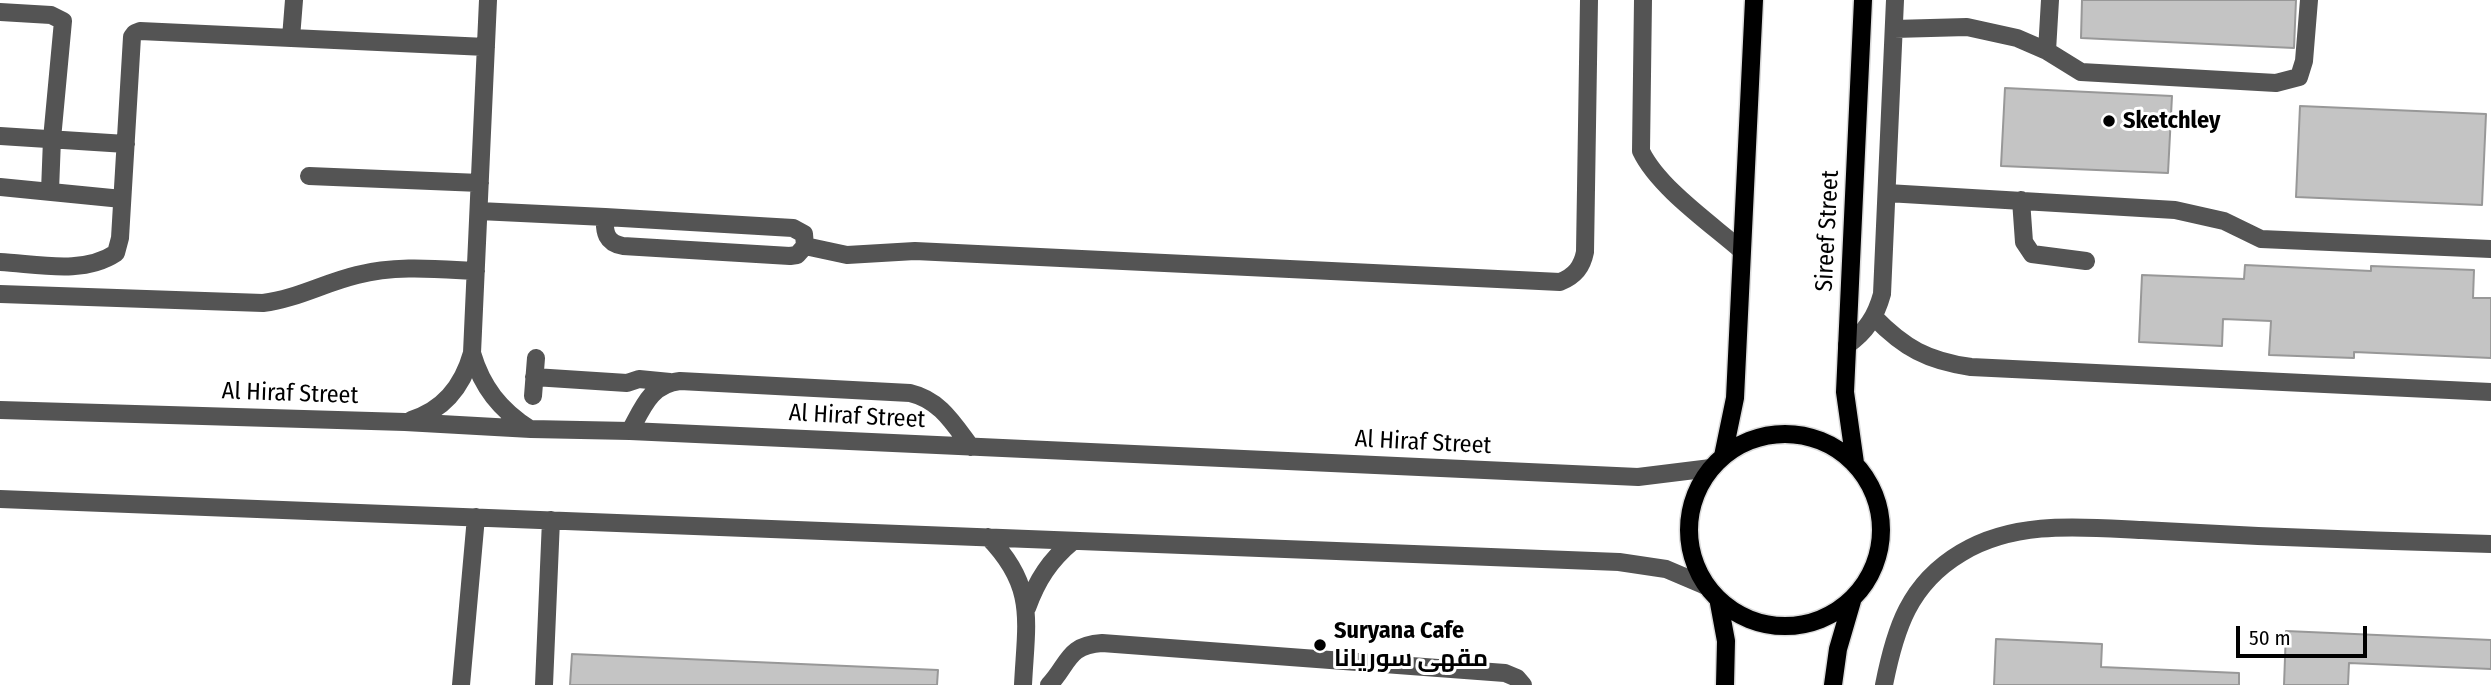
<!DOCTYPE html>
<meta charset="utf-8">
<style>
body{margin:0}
#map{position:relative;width:2491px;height:685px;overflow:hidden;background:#fff;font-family:"Fira Sans Condensed",sans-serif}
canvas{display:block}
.scale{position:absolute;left:2236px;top:626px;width:131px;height:32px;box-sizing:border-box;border:4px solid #000;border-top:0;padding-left:9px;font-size:21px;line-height:24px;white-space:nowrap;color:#000;-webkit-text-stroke:5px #fff;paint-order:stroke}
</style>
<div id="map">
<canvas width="2491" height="685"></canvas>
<div class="scale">50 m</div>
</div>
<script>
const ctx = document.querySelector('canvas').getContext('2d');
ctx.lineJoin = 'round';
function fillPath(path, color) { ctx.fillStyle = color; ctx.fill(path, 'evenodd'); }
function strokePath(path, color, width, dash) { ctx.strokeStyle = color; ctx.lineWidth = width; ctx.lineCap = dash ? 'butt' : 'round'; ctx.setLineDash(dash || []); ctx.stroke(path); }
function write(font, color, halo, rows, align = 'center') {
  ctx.font = font + ' "Fira Sans Condensed",Cairo,sans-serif'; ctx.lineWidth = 6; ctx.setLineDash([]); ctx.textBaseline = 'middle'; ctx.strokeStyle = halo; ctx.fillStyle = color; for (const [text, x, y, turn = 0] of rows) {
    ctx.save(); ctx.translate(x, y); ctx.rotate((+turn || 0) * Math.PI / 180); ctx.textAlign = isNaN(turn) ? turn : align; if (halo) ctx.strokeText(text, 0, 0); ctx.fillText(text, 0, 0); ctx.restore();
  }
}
const building = new Path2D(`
 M2082 0H2296L2294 48 2081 38Z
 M2005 88 2172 96 2168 173 2001 166Z
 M2300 106 2486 114 2482 205 2296 197Z
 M2245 265 2371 271V266L2474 270 2473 298H2491V358L2354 352V358L2269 355 2271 321 2223 319 2222 346 2139 342 2142 275 2244 279Z
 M2286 631 2491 640V669L2349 663 2348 685H2284Z
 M1996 639 2102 644 2101 667 2239 673V685H1994Z
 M572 654 938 670 937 685H570Z`);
fillPath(building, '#c4c4c4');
strokePath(building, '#989898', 2);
const major = new Path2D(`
 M1689 530a96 96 0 1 1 192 0a96 96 0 1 1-192 0Z
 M1723 456 1735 398 1754 0
 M1855 463 1845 392 1863 0
 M1719 603 1726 641 1725 685
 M1833 685 1838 649 1852 601`);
strokePath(major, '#dbdbdb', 21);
strokePath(new Path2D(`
 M1643 0 1641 151C1658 187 1710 223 1741 250
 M0 12 51 15 63 21 52 139 50 191
 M1894 29 1967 27 2017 38 2047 51 2081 72 2276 83 2299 77 2304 61 2309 0
 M291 38 294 0
 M2047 51 2050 0
 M0 136 126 144
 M309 176 480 183
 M0 187 122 199
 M1887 193 2175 210 2224 221 2261 239 2491 249
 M2021 200 2024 242 2032 254 2086 261
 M479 211 605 217
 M605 217 793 228 804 234 805 246 797 255 790 256 623 246C606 243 604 232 605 217Z
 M805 246 847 255 915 251 1560 282C1575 276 1582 267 1585 252L1589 0
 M0 262C38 264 83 275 116 253L120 238 132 37 135 33 140 31 486 47
 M0 294 263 303C296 299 324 283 357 275 396 265 436 269 476 271
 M1874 317C1904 348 1928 361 1971 367L2491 392
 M1847 345C1866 332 1876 316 1882 294L1895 0
 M472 353C482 387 500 410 530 429
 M534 377 627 383 639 379 670 382
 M533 396 536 358
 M0 410 405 422 531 429 630 431 1638 477 1711 468
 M411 420C444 410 463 385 472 353L488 0
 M630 431C643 407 651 384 680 381L910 393C940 400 953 423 971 447
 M0 499 1619 562 1666 569 1706 586
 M988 537C1037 587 1026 622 1023 685
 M1027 608C1037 580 1050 560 1073 541
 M461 685 476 517
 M544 685 551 520
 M1049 685C1069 664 1067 645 1102 643L1505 673 1517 678 1523 685
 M1884 685C1895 629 1909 584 1961 553 2015 520 2081 527 2142 530 2180 532 2219 534 2258 536 2336 539 2413 542 2491 544`), '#545454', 18);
strokePath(major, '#000', 18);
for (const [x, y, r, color] of [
 [2109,121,7,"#000"],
 [1320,645,7,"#000"]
]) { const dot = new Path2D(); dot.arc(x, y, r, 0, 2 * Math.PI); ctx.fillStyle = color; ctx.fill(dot); strokePath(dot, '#fff', 2.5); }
write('bold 24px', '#000', '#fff', [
 ["Sketchley",2123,121],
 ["Suryana Cafe",1334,631],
 ["مقهى سوريانا",1334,659]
], 'left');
write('24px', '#000', '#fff', [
 ["Sireef Street",1828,231,-87],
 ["Al Hiraf Street",290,394,2],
 ["Al Hiraf Street",857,417,3],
 ["Al Hiraf Street",1423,443,3]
]);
</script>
